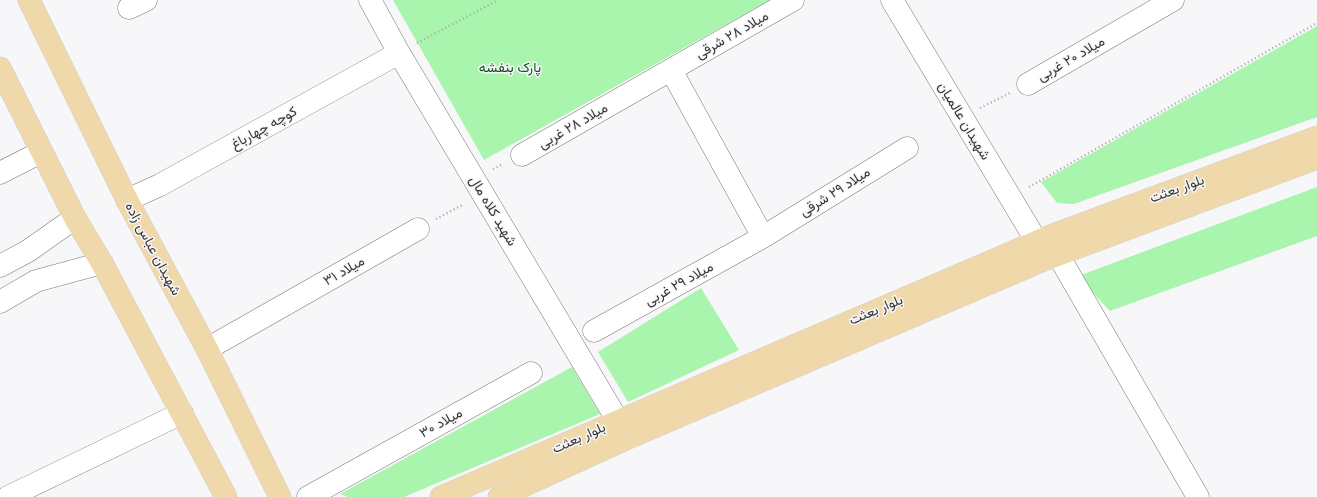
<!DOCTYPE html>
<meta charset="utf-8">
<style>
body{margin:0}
canvas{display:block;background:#f7f7f9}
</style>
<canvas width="1317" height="497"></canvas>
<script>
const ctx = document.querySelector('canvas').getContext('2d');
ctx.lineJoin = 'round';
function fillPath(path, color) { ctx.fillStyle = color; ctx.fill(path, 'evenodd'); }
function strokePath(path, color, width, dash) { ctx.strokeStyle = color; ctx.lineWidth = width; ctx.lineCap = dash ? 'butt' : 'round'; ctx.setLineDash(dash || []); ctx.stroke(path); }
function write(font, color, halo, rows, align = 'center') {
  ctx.font = font + ' Mulish,Vazirmatn,sans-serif'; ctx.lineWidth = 3; ctx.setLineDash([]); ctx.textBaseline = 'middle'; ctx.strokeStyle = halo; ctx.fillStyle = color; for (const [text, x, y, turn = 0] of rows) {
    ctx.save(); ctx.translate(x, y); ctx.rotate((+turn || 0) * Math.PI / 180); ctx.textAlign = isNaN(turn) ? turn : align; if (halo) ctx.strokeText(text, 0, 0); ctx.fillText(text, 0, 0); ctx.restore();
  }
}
fillPath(new Path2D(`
 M393 0H770L484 160Z
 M1317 26V117L1074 204 1057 203 1041 182Z
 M1317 187V236L1110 311 1094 294 1081 275Z
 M701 288 739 350 628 402 598 352Z
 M572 367 600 414 404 497H348L340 494Z`), '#a9f5ad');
const minor = new Path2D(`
 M370 0 399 53 618 421
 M892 0 1037 242
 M129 8 146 0
 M671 70 763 237
 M1028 84 1173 0
 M522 155 793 0
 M0 173 41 152
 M127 200 160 185 399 53
 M1058 255 1198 497
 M0 266 28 251 75 218
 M0 302 36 281 102 263
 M594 331 763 237 907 148
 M207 349 418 229
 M8 497 182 413
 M308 497 531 373`);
const major = new Path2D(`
 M29 0 127 200 207 349 280 497
 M0 68 75 218 102 263 226 497
 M441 497 1050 236 1317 137
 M499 497 626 439 1044 260 1317 158`);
strokePath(minor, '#79797b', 23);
strokePath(major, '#d3d3d3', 23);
strokePath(new Path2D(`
 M417 43 498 0
 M980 108 1010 93
 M493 169 503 164
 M1029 187 1317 23
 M436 219 464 204`), '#a5a5a7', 2.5, [1, 3]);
strokePath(minor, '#fff', 22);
strokePath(major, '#efd8aa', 22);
write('14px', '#363637', '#f7f7f9', [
 ["میلاد ۲۸ شرقی",732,35,-30],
 ["میلاد ۲۰ غربی",1071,59,-30],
 ["شهیدان عالمیان",964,121,59],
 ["میلاد ۲۸ غربی",573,126,-30],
 ["کوچه چهارباغ",264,128,-29],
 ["بلوار بعثت",1177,189,-20],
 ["میلاد ۲۹ شرقی",835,192,-32],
 ["شهید کلاه مال",493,211,59],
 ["شهیدان عباس زاده",153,249,62],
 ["میلاد ۳۱",344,271,-30],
 ["میلاد ۲۹ غربی",679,284,-29],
 ["بلوار بعثت",876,310,-23],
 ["میلاد ۳۰",441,423,-29],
 ["بلوار بعثت",579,438,-24]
]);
write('14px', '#184d1f', '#f7f7f9', [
 ["پارک بنفشه",510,68]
]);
</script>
